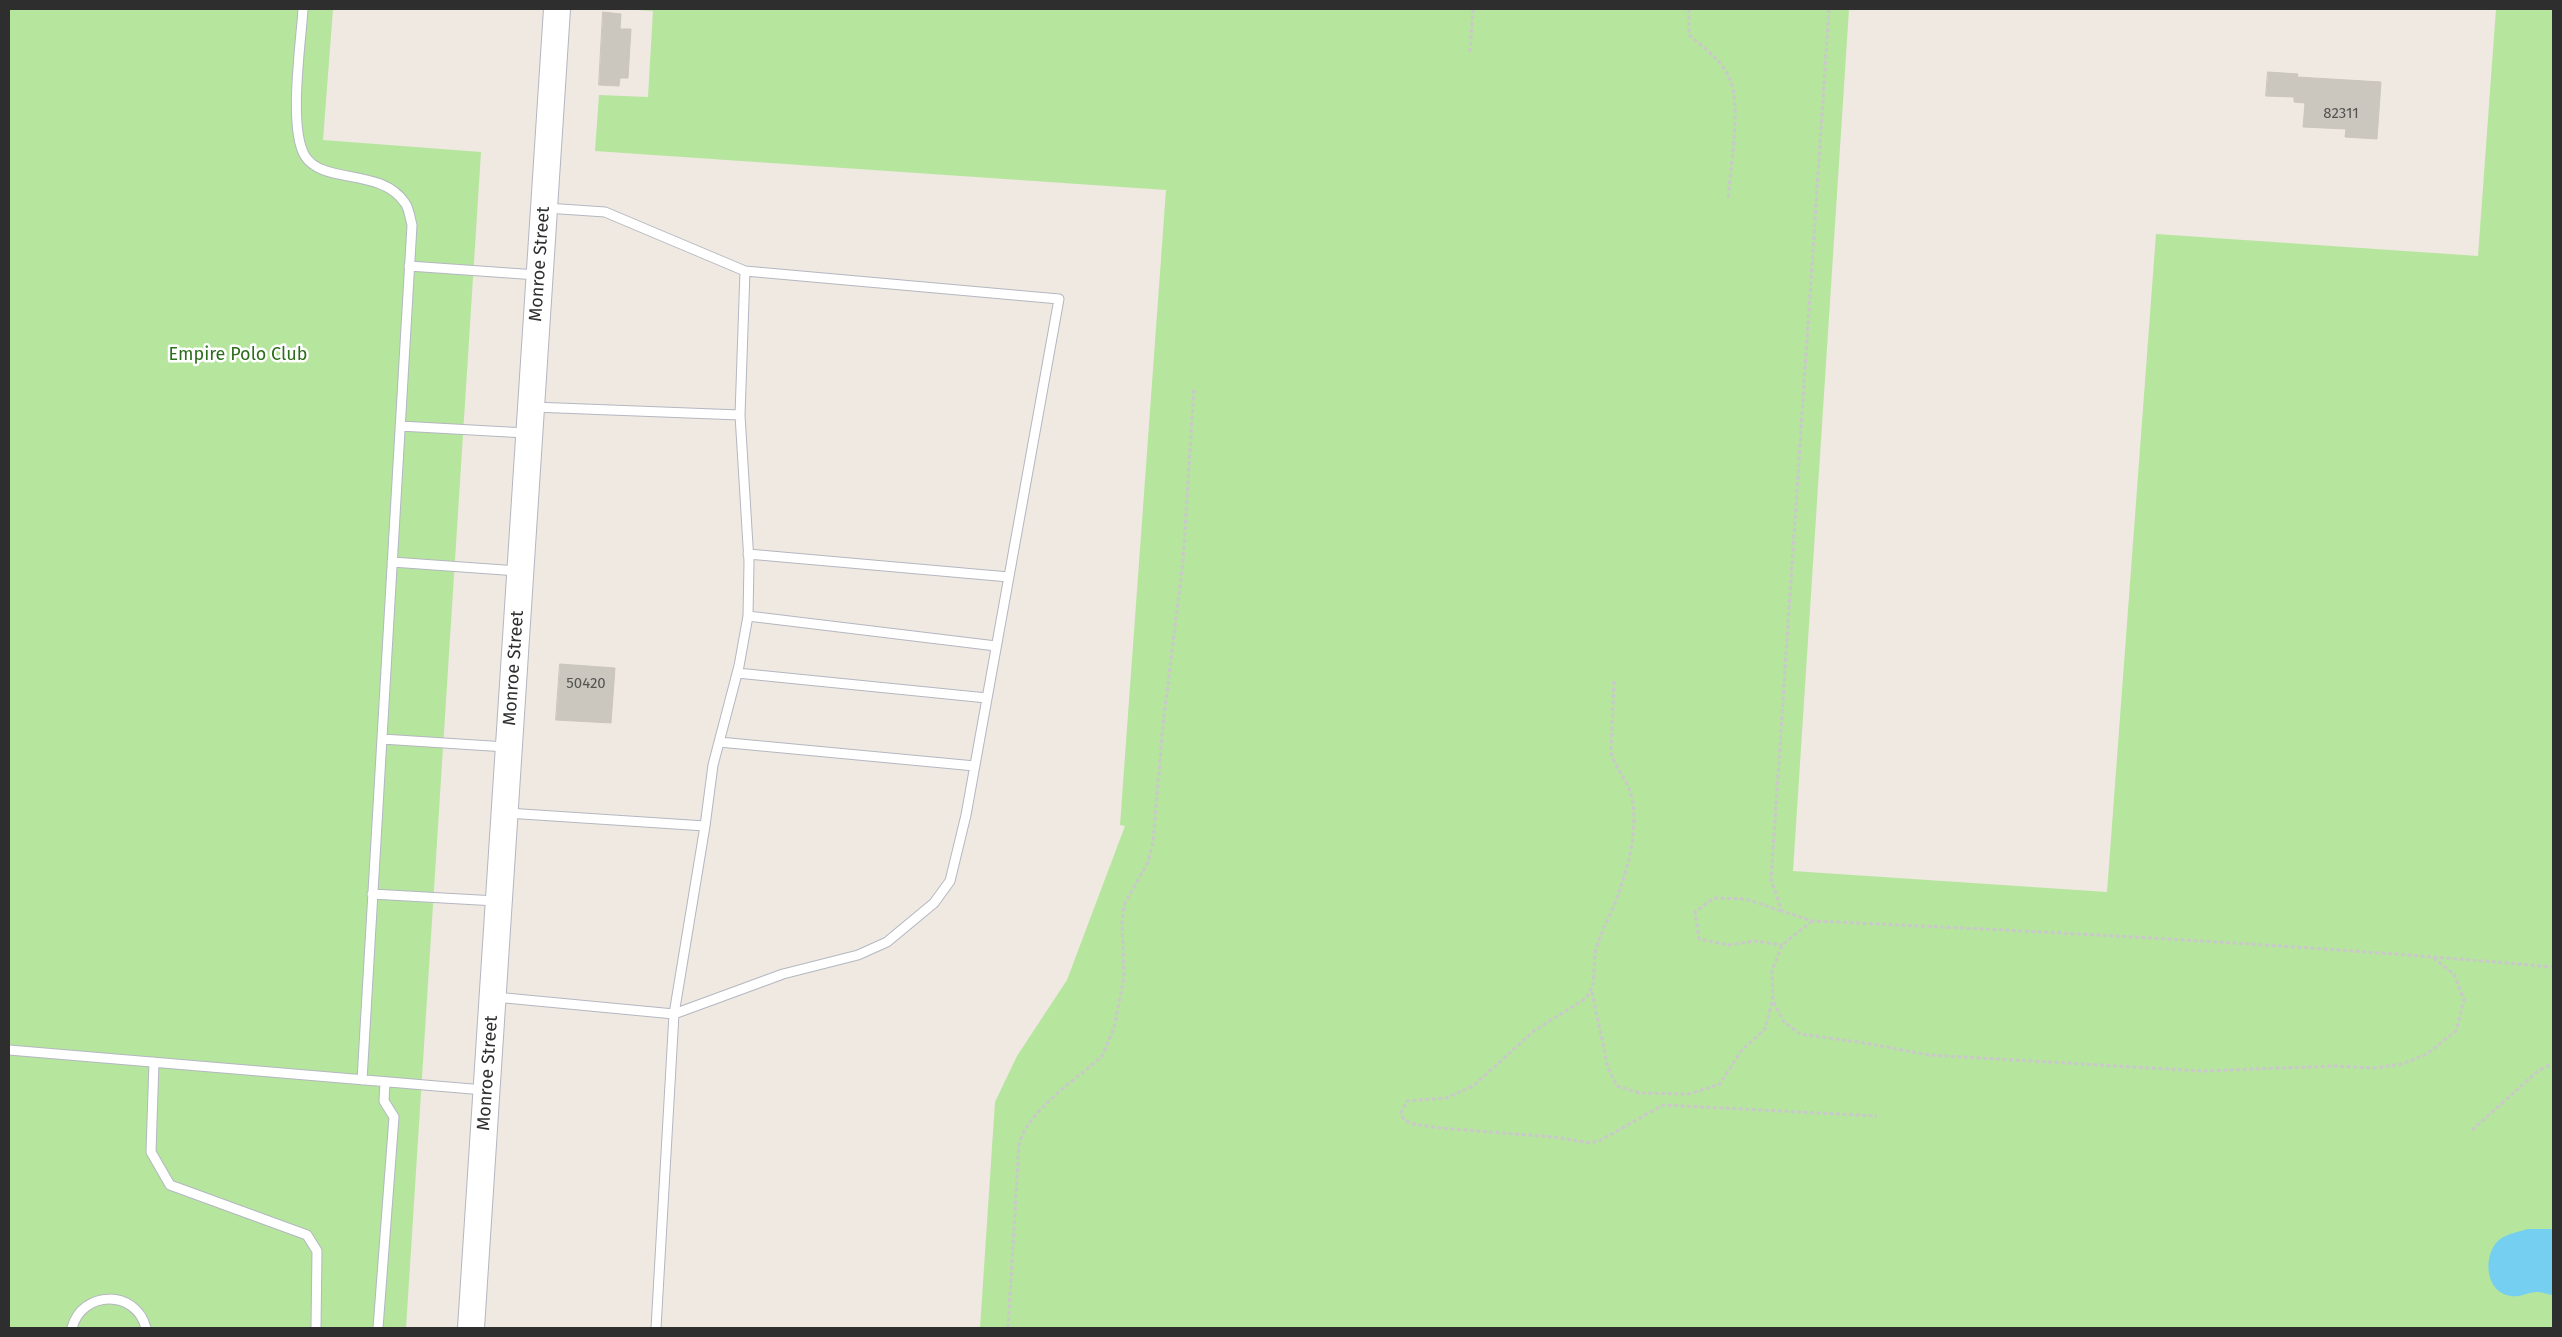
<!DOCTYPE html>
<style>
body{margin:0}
#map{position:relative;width:2562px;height:1337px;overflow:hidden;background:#efe9e1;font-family:"Fira Sans",sans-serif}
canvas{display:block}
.frame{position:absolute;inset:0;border:10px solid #2e2e2e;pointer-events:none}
</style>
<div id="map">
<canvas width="2562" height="1337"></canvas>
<div class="frame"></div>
</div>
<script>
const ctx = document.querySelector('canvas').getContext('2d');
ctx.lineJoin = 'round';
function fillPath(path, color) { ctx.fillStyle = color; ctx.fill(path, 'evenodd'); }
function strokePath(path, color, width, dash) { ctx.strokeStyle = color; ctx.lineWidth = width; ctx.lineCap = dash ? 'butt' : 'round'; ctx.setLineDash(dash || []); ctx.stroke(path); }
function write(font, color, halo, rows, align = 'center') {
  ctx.font = font + ' "Fira Sans",sans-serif'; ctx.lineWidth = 5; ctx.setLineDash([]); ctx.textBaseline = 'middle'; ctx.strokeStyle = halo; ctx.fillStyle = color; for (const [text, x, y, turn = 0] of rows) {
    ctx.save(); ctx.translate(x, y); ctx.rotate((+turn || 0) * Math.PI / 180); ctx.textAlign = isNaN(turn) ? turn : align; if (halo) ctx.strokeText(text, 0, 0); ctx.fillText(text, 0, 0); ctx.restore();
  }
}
fillPath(new Path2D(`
 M9 9H333L323 140 481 152 406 1328H9Z
 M622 9H1849L1793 871 2107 892 2156 234 2478 256 2496 9H2553V1328H980L995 1102 1017 1056 1067 980 1125 826 1120 825 1166 190 595 151 599 95 648 97 653 11Z`), '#b6e59e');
fillPath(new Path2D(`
 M2528 1229H2553V1295C2548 1295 2543 1292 2538 1292 2529 1291 2520 1298 2511 1296 2486 1293 2483 1259 2496 1243 2503 1234 2518 1232 2528 1229Z`), '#75cff0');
const building = new Path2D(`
 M603 12 621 14 620 29H631L628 78H620L619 86 599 85Z
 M2268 72 2298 74 2297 77 2381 82 2377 139 2345 137 2346 129 2303 127 2305 103 2294 102V97L2266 96Z
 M560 664 615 668 611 723 556 720Z`);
fillPath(building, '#cbc7bf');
strokePath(building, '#cbc5ba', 1);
const lane = new Path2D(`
 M303 9C301 43 288 128 305 156 323 185 381 167 405 203 409 208 410 218 412 225L362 1080
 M546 208 605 212 745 271 740 415
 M409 266 537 275
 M400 426 526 433
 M748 554 1009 577
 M392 562 518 571
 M748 616 996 646
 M737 673 987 698
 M382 739 506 747
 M719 742 975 766
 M507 813 705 826 713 765 739 666 748 616 749 562 740 415 533 407
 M372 894 496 901
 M495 997 674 1014 705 826
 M9 1050 484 1090
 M154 1062 151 1152 170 1185 307 1235 317 1251 316 1328
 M72 1328C82 1290 136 1289 146 1328
 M378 1328 394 1117 384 1101 385 1082
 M656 1328 674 1014 783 974 858 955 887 942 934 903 950 881 966 815 1059 299 745 271`);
const secondary = new Path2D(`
 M471 1328 557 9`);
strokePath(lane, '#b4b7c1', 11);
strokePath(secondary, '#b4b7c1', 28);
strokePath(new Path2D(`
 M1689 9V35C1703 47 1721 60 1729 77 1742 103 1730 170 1728 200
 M1829 9 1771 880 1782 911 1812 921C2059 932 2306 945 2553 967
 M1470 52 1473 9
 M1614 681 1611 751C1614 768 1629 781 1632 799 1638 828 1629 864 1619 892 1613 911 1602 929 1596 949 1592 966 1598 985 1585 999L1535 1030 1473 1086 1446 1098 1407 1101 1401 1113 1404 1120 1413 1124 1440 1128 1554 1137 1591 1143 1601 1140 1663 1105 1877 1116
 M1781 911 1746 899 1714 898 1695 912 1699 939 1728 945 1755 941 1782 945
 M1812 921 1782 945 1772 971 1773 1001 1784 1022 1800 1034 1865 1043 1929 1055 2202 1071 2336 1066 2375 1068 2402 1064 2427 1054 2456 1031 2464 1000 2454 974 2432 957
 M1592 992 1608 1068 1617 1086 1639 1093 1689 1094 1720 1084 1741 1051 1765 1029 1772 1002
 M2472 1130 2538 1071 2553 1063
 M1008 1328 1019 1144C1029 1109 1075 1081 1102 1056L1114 1028 1124 977 1122 923 1124 905 1148 862 1153 842 1163 725 1183 561 1194 387`), '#c9c9c9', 3, [4, 2.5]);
strokePath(lane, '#fff', 9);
strokePath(secondary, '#fff', 26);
write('15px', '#555452', null, [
 ["82311",2341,114],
 ["50420",586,684]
]);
write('18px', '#2e2e2e', '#fff', [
 ["Monroe Street",540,264,-86],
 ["Monroe Street",514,668,-86],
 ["Monroe Street",488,1073,-86]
]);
write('18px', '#2c6e1b', '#fff', [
 ["Empire Polo Club",238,355]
]);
</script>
